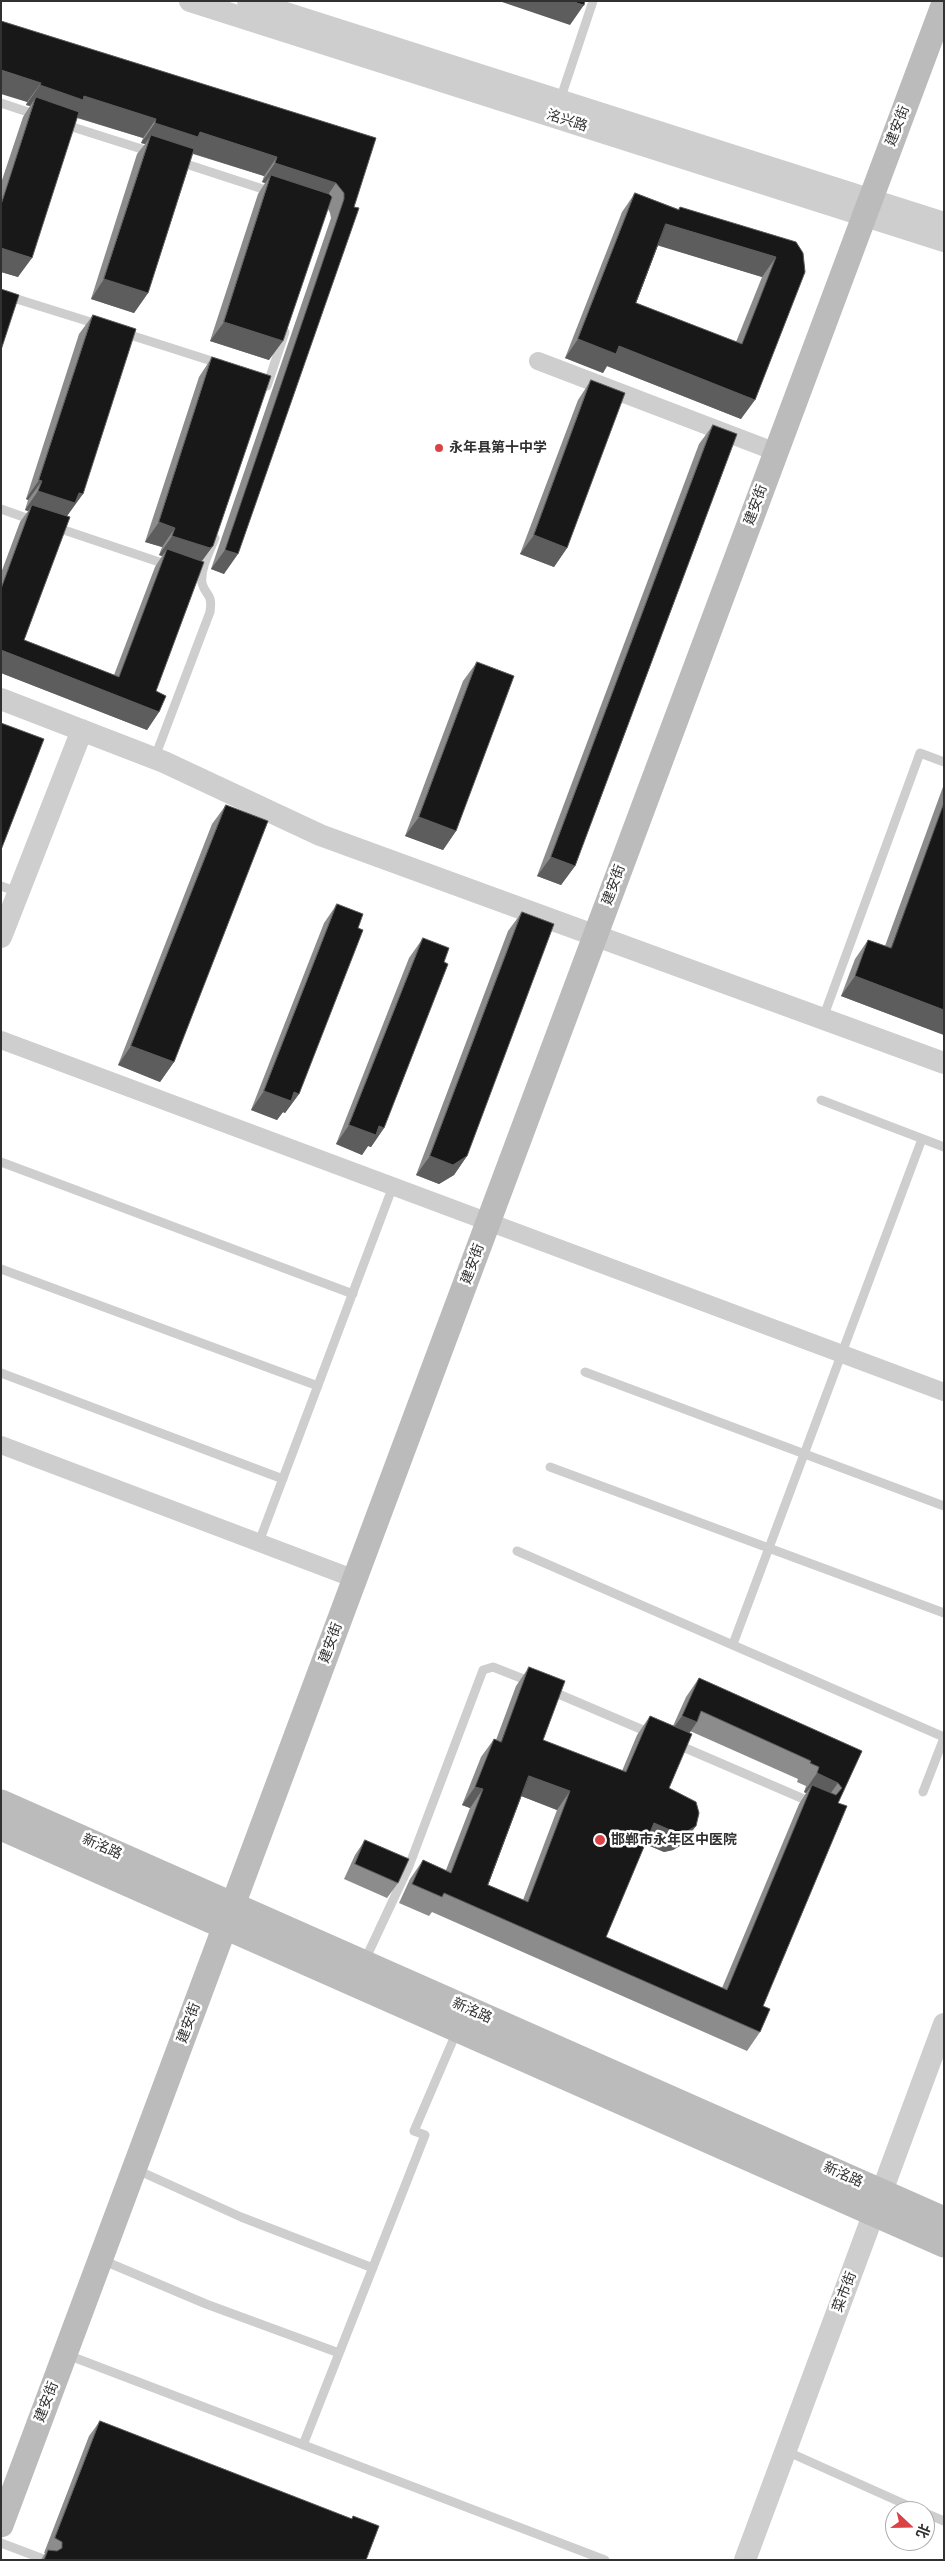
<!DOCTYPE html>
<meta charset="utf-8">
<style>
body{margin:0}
#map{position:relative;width:945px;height:2561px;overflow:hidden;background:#fff;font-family:Arial,"Noto Sans SC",sans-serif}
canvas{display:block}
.frame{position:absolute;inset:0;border:2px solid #313131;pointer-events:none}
.north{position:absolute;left:885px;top:2501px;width:50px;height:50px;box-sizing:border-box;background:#fff;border:1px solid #adadad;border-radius:50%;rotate:111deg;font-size:14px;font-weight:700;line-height:20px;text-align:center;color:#313131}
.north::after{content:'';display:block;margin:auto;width:18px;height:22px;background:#da4246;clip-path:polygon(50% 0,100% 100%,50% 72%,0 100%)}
</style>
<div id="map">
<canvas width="945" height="2561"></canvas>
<div class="frame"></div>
<div class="north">北</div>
</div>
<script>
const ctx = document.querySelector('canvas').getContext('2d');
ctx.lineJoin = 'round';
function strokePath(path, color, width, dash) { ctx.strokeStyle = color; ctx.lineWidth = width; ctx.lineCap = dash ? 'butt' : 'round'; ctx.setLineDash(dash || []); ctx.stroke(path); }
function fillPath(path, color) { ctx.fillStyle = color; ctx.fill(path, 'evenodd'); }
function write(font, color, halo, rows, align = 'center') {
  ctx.font = font + ' Arial,"Noto Sans SC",sans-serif'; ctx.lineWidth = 5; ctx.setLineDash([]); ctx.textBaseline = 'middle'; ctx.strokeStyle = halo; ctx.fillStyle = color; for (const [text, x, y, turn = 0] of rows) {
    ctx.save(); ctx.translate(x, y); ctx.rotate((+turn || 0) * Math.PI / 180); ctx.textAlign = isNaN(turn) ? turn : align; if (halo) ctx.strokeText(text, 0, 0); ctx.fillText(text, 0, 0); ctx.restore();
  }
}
strokePath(new Path2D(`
 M560 100 593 1
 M1 103 37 115
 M63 124 151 152
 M180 162 272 192
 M1 294 100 325
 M124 333 221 364
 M267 386 285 332
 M1 509 35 521
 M55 527 168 565
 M155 757 210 612C213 592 205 596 202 583 200 569 210 551 215 538
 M1 886 18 892
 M823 1018 920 753 944 762
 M821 1100 944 1147
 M1 1162 353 1294
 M1 1269 318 1386
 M585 1372 944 1506
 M1 1373 283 1479
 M550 1467 944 1613
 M259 1542 393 1186
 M517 1551 944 1737
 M733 1644 922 1139
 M549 1690 650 1733
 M676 1744 813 1803
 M923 1792 944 1738
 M365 1960 409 1866 483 1670 493 1667 531 1682
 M135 2169 241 2217 373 2268
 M102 2260 206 2304 339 2353
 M65 2354 605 2560
 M303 2445 425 2135 414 2131 457 2031
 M786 2451 920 2511
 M925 2513 944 2521
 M1 2543 46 2560`), '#cecece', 9);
strokePath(new Path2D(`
 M538 361 776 452
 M1 1040 944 1392
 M1 1445 355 1579`), '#cecece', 18);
strokePath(new Path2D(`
 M190 1 944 241
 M248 1 944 223
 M1 699 164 762 320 835 944 1063
 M1 937 82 730
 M745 2560 944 2024`), '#cecece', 22);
strokePath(new Path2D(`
 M1 1802 944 2219
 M1 1828 944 2245
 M1 2525 944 3`), '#bbb', 25);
fillPath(new Path2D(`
 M1 21 376 138 224 574 211 569 331 218 330 213 328 209 269 360 210 341 258 194 265 183 262 182 264 176 193 154 148 293 134 313 91 299 137 154 145 144 141 143 143 138 77 118 18 277 1 272V183L23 117 30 106 26 105 27 102Z
 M635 193 678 209 680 207 796 242 741 419 607 366 603 373 565 358 622 212ZM658 245 762 277 736 342 636 303Z
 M93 315 69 513 67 516 24 640 114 675 155 567 162 556 159 555 162 547 145 542 199 377 212 357 202 561 156 691 159 712 147 730 1 673V573L20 522 28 511 25 510 28 500 26 499 79 334Z
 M591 380 567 548 554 567 520 554 578 400Z
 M713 425 575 866 561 885 537 876 699 444Z
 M477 662 456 831 443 850 405 836 463 681Z
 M944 784V1035L841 996 855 959 868 940 885 946Z
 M226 805 174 1062 160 1082 118 1065 212 824Z
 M337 904 299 1094 285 1113 283 1112 277 1120 251 1110 324 923Z
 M522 912 467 1156 454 1175 439 1184 416 1175 508 931Z
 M423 938 384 1128 371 1147 368 1146 362 1155 336 1144 409 958Z
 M529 1667 543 1740 622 1771 637 1735 650 1716 673 1726 686 1697 699 1678 862 1751 838 1803 763 2006 760 2032 747 2051 432 1912 429 1916 399 1903 410 1879 423 1860 446 1870 470 1808 462 1805 481 1757 494 1739 496 1740 516 1686ZM690 1731 798 1779 797 1782 806 1786 804 1792 806 1793 799 1804 722 1988 606 1937 645 1844 664 1852 673 1850 683 1844 669 1788ZM521 1796 557 1810 523 1900 488 1885Z
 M365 1840 398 1883 387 1898 344 1879 355 1855Z
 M100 2421 351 2519 353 2516 366 2560H41L45 2553H44L89 2436Z`), '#8c8c8c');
fillPath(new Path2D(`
 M499 1H571L584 5 570 25Z
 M1 70 41 83 27 102 1 94Z
 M40 85 84 96 156 119 143 138 72 116 36 97 30 106 26 105Z
 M155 123 200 132 277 157 264 176 188 152 151 135 145 144 141 143Z
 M275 163 336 183 323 202 271 175 265 183 262 182Z
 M666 224 776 257 762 277 653 244Z
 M1 248 32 258 18 277 1 272Z
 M104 279 148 293 134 313 91 299Z
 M224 322 283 341 269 360 210 341Z
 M578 339 619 346 755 400 741 419 607 366 603 373 565 358Z
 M39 480 42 481 28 500 26 499Z
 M38 491 79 493 83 494 62 523 32 505 28 511 25 510Z
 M159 522 175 528 162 547 145 542Z
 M534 535 567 548 554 567 520 554Z
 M172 536 213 546 199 565 167 549 162 556 159 555Z
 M225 550 238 554 224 574 211 569Z
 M1 650 159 712 147 730 1 673Z
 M419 817 456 831 443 850 405 836Z
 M551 857 575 866 561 885 537 876Z
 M855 976 944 1010V1035L841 996Z
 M131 1046 174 1062 160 1082 118 1065Z
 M264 1091 294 1092 299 1094 285 1113 283 1112 277 1120 251 1110Z
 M349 1125 379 1126 384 1128 371 1147 368 1146 362 1155 336 1144Z
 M430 1156H467L454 1175 439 1184 416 1175Z
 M682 1716 697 1722 684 1741 669 1734Z
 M817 1773 838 1783 825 1801 812 1785 806 1793 804 1792Z
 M529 1776 570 1791 557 1810 516 1794Z
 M475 1787 483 1789 470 1808 462 1805Z
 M654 1823 696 1826 683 1844 673 1850 664 1852 641 1842Z`), '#5d5d5d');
const building = new Path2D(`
 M571 1H585L584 5Z
 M1 21 376 138 354 207 359 208 238 554 225 550 344 199V193L336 183 275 163 277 157 200 132 198 137 155 123 156 119 84 96 83 100 40 85 41 83 1 70Z
 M36 97 79 112 32 258 1 248V205Z
 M151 135 194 149 148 293 104 279Z
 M271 175 329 194 332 197 283 341 224 322Z
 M635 193 679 210 680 207 796 242 803 253 805 272 755 400 619 346 616 354 578 339ZM666 224 776 257 742 344 636 303Z
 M1 289 19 295 1 350Z
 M93 315 136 329 83 494 79 493 75 503 38 491 42 481 39 480Z
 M212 357 271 376 213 546 210 548 172 536 175 528 159 522Z
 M591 380 625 393 567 548 534 535Z
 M713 425 737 434 575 866 551 857Z
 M32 505 70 517 24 640 119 677 167 549 204 562 156 691 166 696 159 712 1 650V589Z
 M477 662 514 676 456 831 419 817Z
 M1 723 44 739 1 850Z
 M944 803V1010L855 976 868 940 891 948Z
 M226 805 268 821 174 1062 131 1046Z
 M337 904 363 914 358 928 363 930 299 1094 294 1092 291 1101 264 1091Z
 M522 912 554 924 467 1156 453 1165 430 1156Z
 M423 938 449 948 444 962 448 964 384 1128 379 1126 376 1135 349 1125Z
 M529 1667 565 1681 543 1740 626 1772 650 1716 692 1734 669 1788 696 1802 699 1813 696 1826 686 1832 677 1833 654 1823 606 1937 727 1990 812 1785 836 1795 842 1788 838 1783 817 1773 819 1767 810 1763 811 1761 701 1711 697 1722 682 1716 699 1678 862 1751 838 1803 847 1806 763 2006 770 2009 760 2032 444 1893 442 1897 412 1884 423 1860 451 1873 483 1789 475 1787 494 1739 501 1742ZM529 1776 570 1791 528 1902 488 1885Z
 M365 1840 409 1859 398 1883 355 1864Z
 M100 2421 352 2519 353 2516 379 2526 366 2560H44L48 2550 57 2551 62 2548V2542L55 2538Z`);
fillPath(building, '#181818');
strokePath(building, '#5d5d5d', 1);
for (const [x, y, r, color] of [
 [439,448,5,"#da4246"],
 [600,1840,6,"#da4246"]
]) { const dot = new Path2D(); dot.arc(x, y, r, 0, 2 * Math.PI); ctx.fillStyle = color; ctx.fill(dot); strokePath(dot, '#fff', 2); }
write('14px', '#313131', '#fff', [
 ["洺兴路",567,121,18],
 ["建安街",898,126,-69],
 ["建安街",756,505,-70],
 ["建安街",614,885,-70],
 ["建安街",473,1264,-70],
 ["建安街",331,1643,-70],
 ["新洺路",102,1847,24],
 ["新洺路",472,2011,24],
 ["建安街",189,2023,-70],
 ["新洺路",843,2175,24],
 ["菜市街",845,2292,-69],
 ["建安街",47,2402,-69]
]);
write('bold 14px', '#313131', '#fff', [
 ["永年县第十中学",449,448],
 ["邯郸市永年区中医院",611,1840]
], 'left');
</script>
